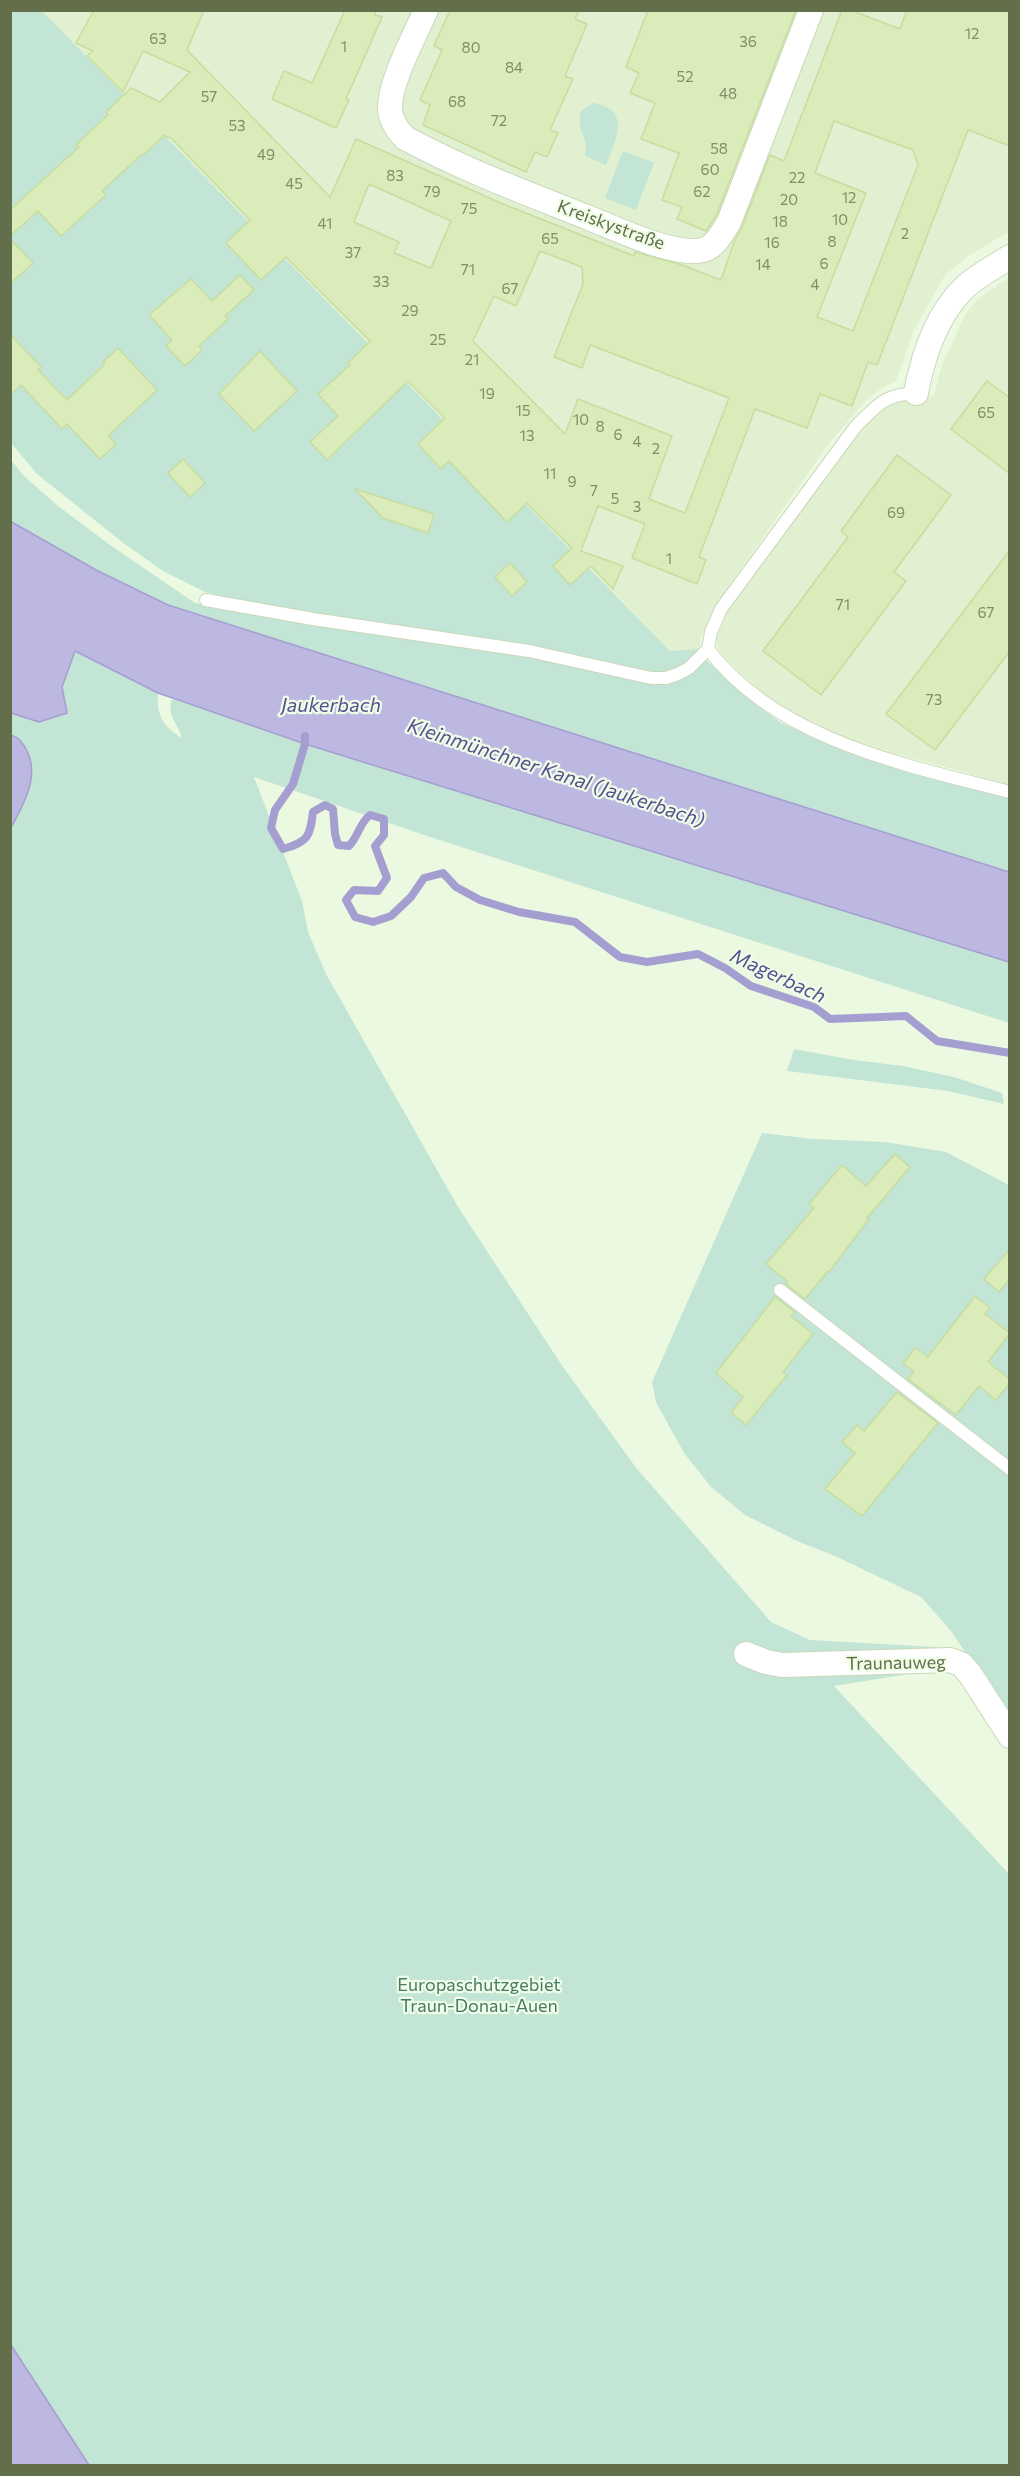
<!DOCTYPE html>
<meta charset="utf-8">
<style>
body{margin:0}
#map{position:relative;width:1020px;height:2476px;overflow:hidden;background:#ecf9e1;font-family:Commissioner,sans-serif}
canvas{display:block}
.frame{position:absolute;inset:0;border:12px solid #636e4b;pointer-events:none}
</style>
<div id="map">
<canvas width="1020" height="2476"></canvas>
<div class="frame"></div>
</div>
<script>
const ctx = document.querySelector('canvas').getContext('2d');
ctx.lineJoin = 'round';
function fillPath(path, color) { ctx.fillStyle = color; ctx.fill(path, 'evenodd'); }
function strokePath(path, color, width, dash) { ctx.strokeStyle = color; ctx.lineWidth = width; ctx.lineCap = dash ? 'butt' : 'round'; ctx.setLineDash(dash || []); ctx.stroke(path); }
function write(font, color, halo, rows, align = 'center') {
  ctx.font = font + ' Commissioner,sans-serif'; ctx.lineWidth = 4.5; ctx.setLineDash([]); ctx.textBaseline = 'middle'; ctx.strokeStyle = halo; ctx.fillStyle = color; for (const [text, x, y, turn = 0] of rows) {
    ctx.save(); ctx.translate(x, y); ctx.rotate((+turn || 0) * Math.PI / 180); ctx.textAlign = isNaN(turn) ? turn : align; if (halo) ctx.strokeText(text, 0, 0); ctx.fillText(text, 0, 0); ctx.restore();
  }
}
fillPath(new Path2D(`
 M42 11H1009V232L971 254 945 275 914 330 896 381 879 390 866 401 830 442 729 586 701 636 700 649 670 651Z
 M1009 277V784L893 753 832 733 796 716 767 697 728 661 719 650 716 639 728 610 859 430 878 411 893 402 934 396 942 365 965 315 977 300Z`), '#e0f0d0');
fillPath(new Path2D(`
 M10 11H42L670 651 700 649 680 669 658 673 494 640 430 630 311 615 205 592 163 571 122 542 37 474 11 443Z
 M593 103C633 109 615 142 606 165L585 156C590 136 575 132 581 111Z
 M623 151 654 163 636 210 605 198Z
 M10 459 25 477 58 506 110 545 195 603 525 654 644 681 706 660 746 697 781 723 839 748 1009 798V872L168 605 96 570 11 521Z
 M10 646 75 651 158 693C156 715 164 728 182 738 178 724 166 714 172 699L305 744 1009 962V1023L427 836 254 777 302 901 308 932 326 974 458 1207 563 1367 637 1469 771 1622 810 1640 935 1647 940 1669 834 1686 1009 1874V2465H11Z
 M794 1049 854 1060 903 1066 954 1077 1002 1093 1004 1104 948 1091 787 1071Z
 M762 1133 813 1139 885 1142 946 1152 1009 1185V1718L951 1631 921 1597 835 1556 797 1541 745 1515 711 1487 684 1453 656 1402 652 1382Z`), '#c2e5d5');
const water = new Path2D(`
 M10 521 96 570 168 605 1009 872V962L305 744 158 693 75 651 62 687 67 713 39 722 11 713Z
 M10 735C19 737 23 743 27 751 40 777 23 805 11 828Z
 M10 2345H11L89 2465H11Z`);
fillPath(water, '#bcb8e1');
strokePath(water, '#a59fd1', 1.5);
strokePath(new Path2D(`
 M305 736V744L293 784 275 810 271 828 283 849C308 842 310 837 313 812L325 805 333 809 335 834 338 845 349 846C359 835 359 824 370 815L384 819V835L375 846 387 878 378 891 354 890 346 900 355 917 373 922 391 916 411 897 424 878 443 873 456 887 480 900 519 912 575 922 620 957 647 962 698 954 725 968 751 986 814 1007 830 1019 906 1016 937 1041 1010 1053`), '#a59fd1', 8);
const building = new Path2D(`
 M94 10H204L187 50 330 197 356 139 503 204 634 256 635 252 679 264 721 280 734 242 742 227 770 155 784 161 842 10H850L900 29 907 10H1010V146L968 130 877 365 868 362 852 406 820 394 807 428 755 409 699 557 706 560 697 584 632 558 645 524 598 506 581 551 623 566 613 589 591 566 570 585 553 566 572 548 527 503 507 522 449 461 441 469 418 444 445 418 408 381 327 460 310 442 338 416 318 394 350 365 348 363 370 341 286 257 261 280 226 243 250 220 170 137 168 138 165 135 143 155 142 154 102 191 106 195 61 236 38 211 10 236V210L79 147 76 145 108 115 106 112 131 88 160 102 190 72 143 51 123 92 87 56 93 51 76 43ZM834 121 913 150 918 165 853 331 817 317 866 193 815 173ZM369 184 451 221 431 268 394 253 399 242 354 222ZM540 251 582 267 583 284 554 357 582 368 590 345 729 398 685 513 649 499 672 436 578 399 565 434 473 341 494 296 516 306Z
 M345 10H376L375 15 382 17 346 99 349 100 336 128 272 99 284 71 312 83Z
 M450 10H579L575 19 587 24 565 76 573 79 550 130 558 133 547 157 535 152 526 172 423 125 430 105 420 100 442 50 434 46Z
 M648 10H796L716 216 706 231 677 219 682 207 662 200 679 153 641 139 655 103 630 93 639 73 626 67Z
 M10 239 33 263 10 284Z
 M240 275 254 290 225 316 228 319 199 346 202 350 185 366 166 346 172 340 149 315 191 279 212 301Z
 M10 334 41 367 38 370 67 400 105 364 103 362 118 348 157 390 108 436 116 444 100 459 67 424 62 429 21 385 10 395Z
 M260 351 297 391 254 431 219 394Z
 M987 381 1010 398V474L951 429Z
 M897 455 951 495 894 572 906 581 821 695 763 651 848 537 841 531Z
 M183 459 205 483 190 497 168 473Z
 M355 489 434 514 428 533 383 518Z
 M1010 550V651L935 750 886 714Z
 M510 563 527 582 512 596 495 577Z
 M895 1154 910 1167 867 1218 869 1219 829 1272 828 1271 805 1299 786 1284 788 1282 766 1264 814 1208 809 1204 842 1165 866 1186Z
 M1010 1249V1279L999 1292 984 1279Z
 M975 1296 990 1308 985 1314 1010 1333 988 1362 1010 1379V1383L996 1400 979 1386 956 1415 908 1379 914 1372 903 1363 916 1348 928 1357Z
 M775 1297 795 1312 791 1316 813 1334 783 1372 787 1375 746 1425 731 1413 743 1397 716 1373Z
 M897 1392 938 1423 862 1516 825 1489 855 1453 842 1442 857 1425 864 1431Z`);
fillPath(building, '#dbecbb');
strokePath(building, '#c8dd9d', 1.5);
const service = new Path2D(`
 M206 600 313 619 529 651 651 678H666L678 674 689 668 708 649 711 632 721 609 856 426C879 404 883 395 916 393
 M708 649C777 740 905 765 1010 792
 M780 1290 1010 1469`);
const minor = new Path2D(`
 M426 10C415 35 389 83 390 109 391 121 397 130 405 138 464 170 527 193 589 218 617 229 667 253 697 251 714 250 721 235 729 222L811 10
 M916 393C923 356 936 316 963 289 976 276 994 267 1010 257
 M746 1654 766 1662 782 1665 950 1660 961 1664 970 1674 1010 1736`);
strokePath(service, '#cad8b9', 14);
strokePath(minor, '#cad8b9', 26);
strokePath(service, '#fff', 12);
strokePath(minor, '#fff', 24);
write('15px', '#818e67', null, [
 ["12",972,34],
 ["63",158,39],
 ["36",748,42],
 ["1",344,47],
 ["80",471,48],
 ["84",514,68],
 ["52",685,77],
 ["48",728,94],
 ["57",209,97],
 ["68",457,102],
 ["72",499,121],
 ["53",237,126],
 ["58",719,149],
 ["49",266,155],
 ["60",710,170],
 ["83",395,176],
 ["22",797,178],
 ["45",294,184],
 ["79",432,192],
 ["62",702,192],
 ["12",849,198],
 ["20",789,200],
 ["75",469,209],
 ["10",840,220],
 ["18",780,222],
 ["41",325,224],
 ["2",905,234],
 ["65",550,239],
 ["8",832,242],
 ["16",772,243],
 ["37",353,253],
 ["6",824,264],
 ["14",763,265],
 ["71",468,270],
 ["33",381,282],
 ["4",815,285],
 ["67",510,289],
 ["29",410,311],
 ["25",438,340],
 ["21",472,360],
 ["19",487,394],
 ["15",523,411],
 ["65",986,413],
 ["10",581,420],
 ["8",600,427],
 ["6",618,435],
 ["13",527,436],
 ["4",637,442],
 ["2",656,449],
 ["11",550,474],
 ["9",572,482],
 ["7",594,491],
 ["5",615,499],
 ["3",637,507],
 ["69",896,513],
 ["1",669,559],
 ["71",843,605],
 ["67",986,613],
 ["73",934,700]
]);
write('18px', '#636e4b', '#f0fde7', [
 ["Kreiskystraße",611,225,20],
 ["Traunauweg",896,1663,-1]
]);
write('18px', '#477967', '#f0fde7', [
 ["Europaschutzgebiet",479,1985],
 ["Traun-Donau-Auen",479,2006]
]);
write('italic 20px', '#595093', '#f0fde7', [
 ["Jaukerbach",331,705],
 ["Kleinmünchner Kanal (Jaukerbach)",556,773,18],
 ["Magerbach",778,976,25]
]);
</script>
